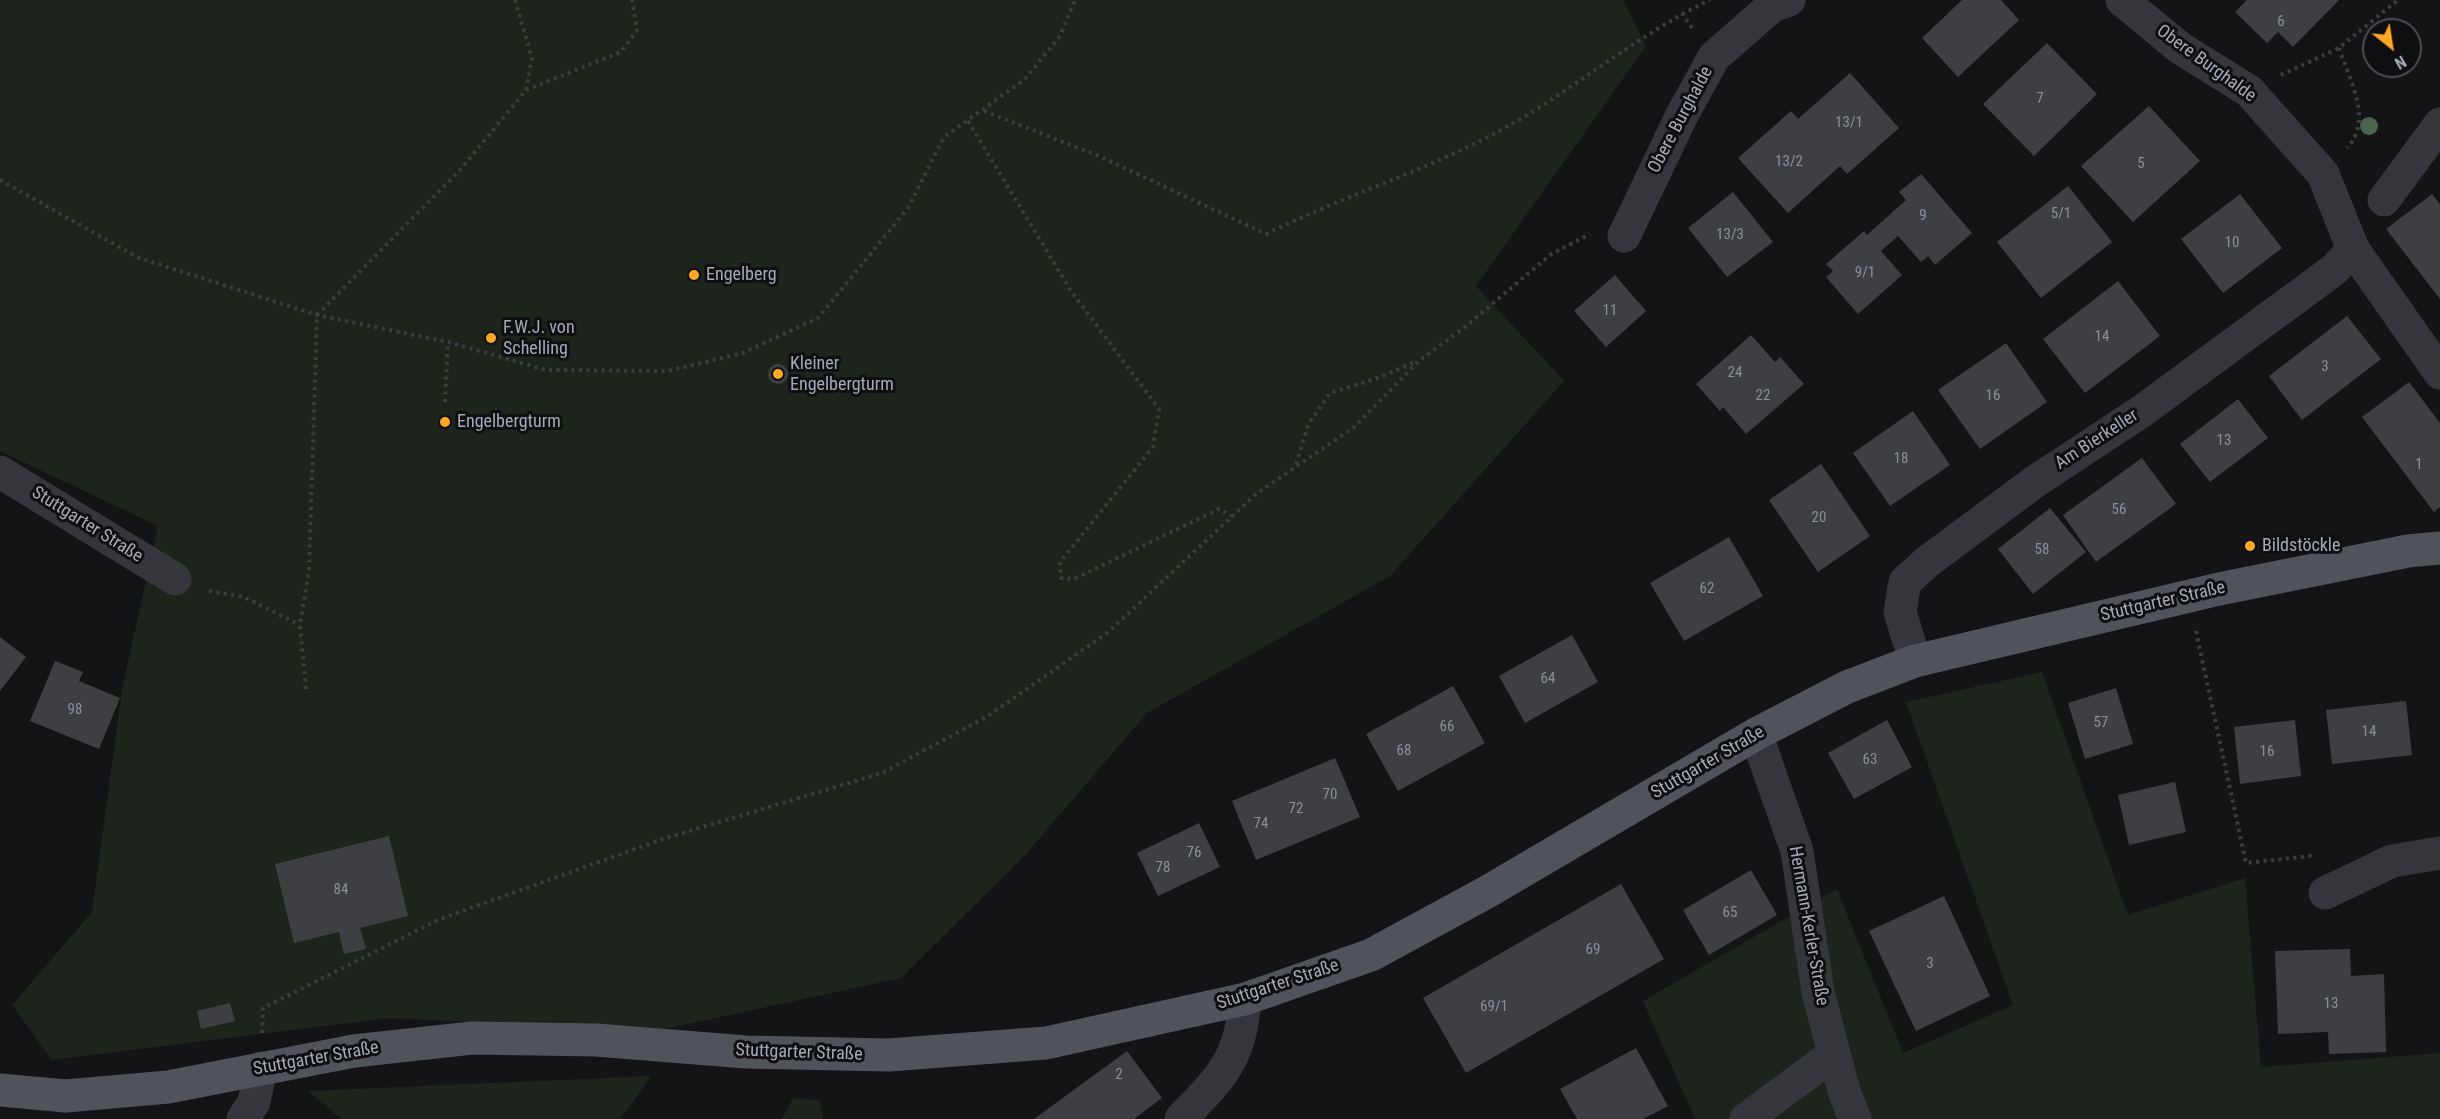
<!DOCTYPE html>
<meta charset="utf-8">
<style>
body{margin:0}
#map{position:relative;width:2440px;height:1119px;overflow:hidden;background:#141416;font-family:"Roboto Condensed",sans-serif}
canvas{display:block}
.north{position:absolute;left:2362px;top:18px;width:60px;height:60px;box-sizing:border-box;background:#0f0f11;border:2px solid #4b4d53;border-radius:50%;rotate:150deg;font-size:16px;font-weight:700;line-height:24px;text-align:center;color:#a4abb7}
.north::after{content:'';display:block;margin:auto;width:21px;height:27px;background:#ffa823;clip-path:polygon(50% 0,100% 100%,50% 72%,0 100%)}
</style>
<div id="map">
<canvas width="2440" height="1119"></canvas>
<div class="north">N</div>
</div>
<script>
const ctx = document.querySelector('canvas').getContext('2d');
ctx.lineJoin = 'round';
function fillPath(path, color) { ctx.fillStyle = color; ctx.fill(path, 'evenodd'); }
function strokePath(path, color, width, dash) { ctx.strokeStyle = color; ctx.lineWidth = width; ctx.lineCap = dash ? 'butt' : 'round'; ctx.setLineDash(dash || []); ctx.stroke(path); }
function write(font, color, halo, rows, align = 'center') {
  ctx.font = font + ' "Roboto Condensed",sans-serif'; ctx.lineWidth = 6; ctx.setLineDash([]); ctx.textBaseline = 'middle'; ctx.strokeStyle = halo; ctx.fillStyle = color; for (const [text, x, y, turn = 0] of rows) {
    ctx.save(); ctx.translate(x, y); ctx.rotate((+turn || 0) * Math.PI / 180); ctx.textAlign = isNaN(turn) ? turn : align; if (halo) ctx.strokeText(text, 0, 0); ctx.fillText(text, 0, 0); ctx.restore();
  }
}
fillPath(new Path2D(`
 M0 0H1623L1646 46 1476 286 1564 381 1390 576 1147 713 1026 854 901 978 656 1031 389 1018 52 1060 12 1005 92 912 122 690 158 526 0 451Z
 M2042 672 2128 915 2245 878 2261 1067 2440 1053V1119H1695L1643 1001 1837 889 1903 1053 2013 1005 1906 702Z
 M651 1076 621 1119H341L308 1091Z
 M793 1098 820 1100 823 1119H782Z`), '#1c241c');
fillPath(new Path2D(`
 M1962 0H2001L2019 20 1958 77 1922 38Z
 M2247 0H2339L2293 47 2278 32 2267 43 2235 12Z
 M2047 43 2097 94 2034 156 1983 104Z
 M1850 73 1899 128 1847 174 1840 166 1788 213 1738 158 1791 111 1798 119Z
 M2149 106 2200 161 2133 222 2081 166Z
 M1921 174 1972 233 1935 265 1928 256 1921 262 1898 236 1881 251 1902 275 1858 314 1826 277 1833 271 1826 264 1864 231 1867 235 1906 200 1899 192Z
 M2068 186 2112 242 2041 298 1997 242Z
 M1733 192 1773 242 1727 277 1688 228Z
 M2240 194 2282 248 2223 293 2181 239Z
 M2432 194 2440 204V299L2386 229Z
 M1615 275 1646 311 1606 347 1574 311Z
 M2118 281 2160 336 2085 393 2043 339Z
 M2347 316 2381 359 2302 420 2269 376Z
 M1751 335 1775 362 1780 357 1804 384 1746 434 1723 407 1720 411 1696 384Z
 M2006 343 2047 402 1980 449 1938 390Z
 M768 374a10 10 0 1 1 20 0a10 10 0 1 1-20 0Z
 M2409 382 2440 423V507L2434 512 2362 417Z
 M2238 399 2268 438 2210 482 2180 444Z
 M1913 411 1950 465 1890 506 1853 453Z
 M2142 458 2176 504 2096 562 2063 515Z
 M1821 464 1870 536 1818 572 1769 500Z
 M2050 508 2086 552 2033 594 1998 549Z
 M1729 537 1763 596 1684 641 1650 583Z
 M1572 635 1598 682 1525 723 1499 676Z
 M0 637 26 657 0 691Z
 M55 661 83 672 79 681 120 698 99 749 30 721Z
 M1453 686 1485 743 1398 791 1366 734Z
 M2116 688 2133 744 2085 759 2068 703Z
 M2406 701 2412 755 2332 764 2326 710Z
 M1887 720 1912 767 1854 799 1828 753Z
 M2295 720 2301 776 2240 784 2234 727Z
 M1335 758 1360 817 1256 860 1232 801Z
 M2175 782 2186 832 2129 845 2118 795Z
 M1199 823 1220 867 1158 896 1137 853Z
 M389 836 408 916 360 928 366 949 344 954 339 932 294 943 275 864Z
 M1751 870 1777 915 1709 955 1683 910Z
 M1621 884 1664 959 1466 1073 1423 998Z
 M1944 896 1990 996 1916 1031 1869 931Z
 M2350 949 2351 976 2384 974 2386 1052 2329 1054 2328 1032 2278 1034 2275 951Z
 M230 1003 235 1021 201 1029 197 1011Z
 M1636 1048 1668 1106 1643 1119H1577L1560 1089Z
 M1127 1051 1162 1098 1134 1119H1034Z`), '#3e3f43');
strokePath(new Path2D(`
 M515 0 532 58 526 90
 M1682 13 1692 28
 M2339 48C2349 80 2374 119 2347 148
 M2281 75 2339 48 2398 0
 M984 111 1099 156 1266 234C1339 198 1416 174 1488 137 1566 97 1632 37 1710 0
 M968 121 1071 291 1159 409 1153 447 1060 562 1061 578 1074 579 1219 509 1232 516
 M0 180 139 258 317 315 448 342 546 370 668 371 743 353 818 318 908 208 944 137 1024 80 1060 36 1075 0
 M445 402 448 342
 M1296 464 1308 425 1330 393 1375 379 1417 361
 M209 591 244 597 300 625
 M2196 631 2246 863 2310 856 2312 861
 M306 689 300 625 309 570 317 315 460 170 526 90 621 52 637 30 632 0
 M262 1033 263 1008 440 919 663 839 882 773 988 716 1107 633 1256 494 1353 428 1420 360 1465 327 1550 255 1590 234`), '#3a3d42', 4, [3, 4.5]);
strokePath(new Path2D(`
 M2122 0 2180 48 2249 91 2323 174 2353 249 2440 373
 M2384 200 2440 124
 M1624 236 1682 115 1714 57 1772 6 1789 0
 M0 472 175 579
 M1915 661 1900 612 1905 582 1927 562 2033 483 2142 411 2335 269 2353 249
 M1756 734 1797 851 1818 992 1844 1091 1855 1119
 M2325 893 2392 861 2440 853
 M243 1119 254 1102 261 1068
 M1181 1119C1221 1077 1241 1060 1245 999
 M1746 1119 1834 1054`), '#35363b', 33);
strokePath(new Path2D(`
 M0 1090 66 1096 168 1087 354 1051 472 1038 596 1040 746 1052 889 1055 1046 1043 1245 999 1371 955 1487 892 1756 734 1847 687 1915 661 2219 589 2408 551 2440 548`), '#50535a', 33);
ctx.fillStyle = '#4c634d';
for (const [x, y] of [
 [2369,126]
]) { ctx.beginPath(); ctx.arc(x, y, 9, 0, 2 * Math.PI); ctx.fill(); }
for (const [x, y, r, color] of [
 [694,275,6,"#ffa823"],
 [491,338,6,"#ffa823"],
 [778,374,6,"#ffa823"],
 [445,422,6,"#ffa823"],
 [2250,546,6,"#ffa823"]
]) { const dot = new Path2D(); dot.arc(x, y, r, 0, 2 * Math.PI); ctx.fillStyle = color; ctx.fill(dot); strokePath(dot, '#0f0f11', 2); }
write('15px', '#8a909a', null, [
 ["6",2281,22],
 ["7",2040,99],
 ["13/1",1849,123],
 ["13/2",1789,162],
 ["5",2141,164],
 ["5/1",2061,214],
 ["9",1923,216],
 ["13/3",1730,235],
 ["10",2232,243],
 ["9/1",1865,273],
 ["11",1610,311],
 ["14",2102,337],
 ["3",2325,367],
 ["24",1735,373],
 ["22",1763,396],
 ["16",1993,396],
 ["13",2224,441],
 ["18",1901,459],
 ["1",2419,465],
 ["56",2119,510],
 ["20",1819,518],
 ["58",2042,550],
 ["62",1707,589],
 ["64",1548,679],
 ["98",75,710],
 ["57",2101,723],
 ["66",1447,727],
 ["14",2369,732],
 ["68",1404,751],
 ["16",2267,752],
 ["63",1870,760],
 ["70",1330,795],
 ["72",1296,809],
 ["74",1261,824],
 ["76",1194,853],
 ["78",1163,868],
 ["84",341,890],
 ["65",1730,913],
 ["69",1593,950],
 ["3",1930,964],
 ["13",2331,1004],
 ["69/1",1494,1007],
 ["2",1119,1075]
]);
write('18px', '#a4abb7', '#0f0f11', [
 ["Obere Burghalde",2206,64,36],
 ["Obere Burghalde",1681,120,-62],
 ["Am Bierkeller",2097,440,-33],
 ["Stuttgarter Straße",87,525,32],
 ["Stuttgarter Straße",2163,602,-13],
 ["Stuttgarter Straße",1708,763,-30],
 ["Hermann-Kerler-Straße",1808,926,80],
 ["Stuttgarter Straße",1278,985,-18],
 ["Stuttgarter Straße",799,1053,2],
 ["Stuttgarter Straße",316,1059,-10]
]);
write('18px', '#a4abb7', '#0f0f11', [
 ["Engelberg",706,275],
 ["F.W.J. von",503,328],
 ["Schelling",503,349],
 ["Kleiner",790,364],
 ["Engelbergturm",790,385],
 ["Engelbergturm",457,422],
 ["Bildstöckle",2262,546]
], 'left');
</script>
